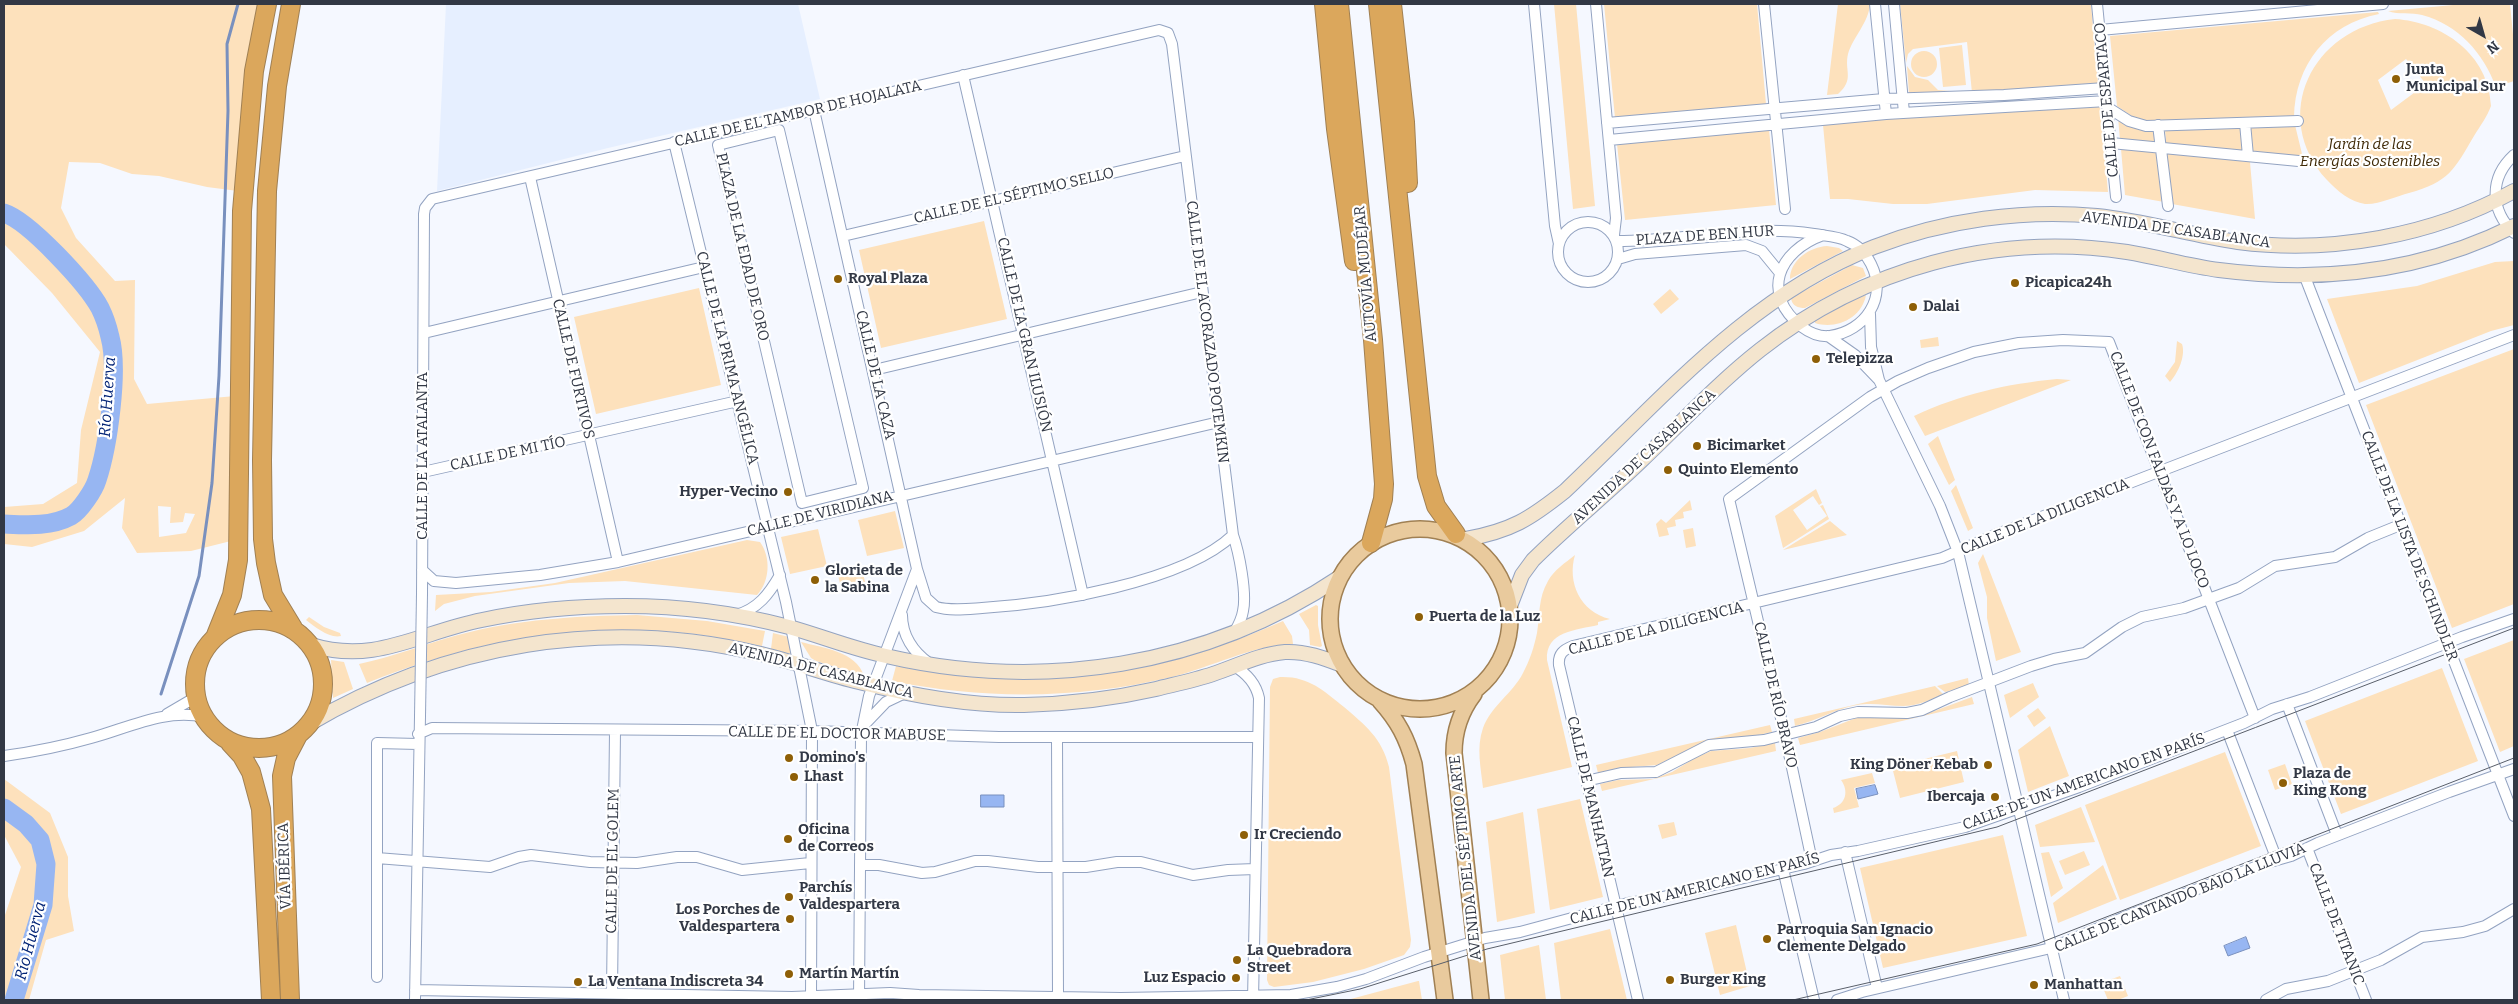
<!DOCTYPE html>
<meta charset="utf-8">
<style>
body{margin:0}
#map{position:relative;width:2518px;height:1004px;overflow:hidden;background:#f5f8ff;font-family:Bitter,serif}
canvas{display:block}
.frame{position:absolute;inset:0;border:5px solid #323845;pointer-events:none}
.north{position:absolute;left:2458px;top:10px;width:50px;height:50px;-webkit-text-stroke:4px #fff;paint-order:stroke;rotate:142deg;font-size:14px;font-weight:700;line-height:20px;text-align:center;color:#323845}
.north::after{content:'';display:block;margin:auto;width:18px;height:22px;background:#323845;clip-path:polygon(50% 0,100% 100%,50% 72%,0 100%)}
</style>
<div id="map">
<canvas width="2518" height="1004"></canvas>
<div class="frame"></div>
<div class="north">N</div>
</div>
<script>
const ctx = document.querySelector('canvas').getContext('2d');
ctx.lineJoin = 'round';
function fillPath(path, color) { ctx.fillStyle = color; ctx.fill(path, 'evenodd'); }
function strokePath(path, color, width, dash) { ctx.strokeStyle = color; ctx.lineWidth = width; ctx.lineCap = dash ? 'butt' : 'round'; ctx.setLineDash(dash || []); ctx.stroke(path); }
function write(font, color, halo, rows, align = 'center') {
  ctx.font = font + ' Bitter,serif'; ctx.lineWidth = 4.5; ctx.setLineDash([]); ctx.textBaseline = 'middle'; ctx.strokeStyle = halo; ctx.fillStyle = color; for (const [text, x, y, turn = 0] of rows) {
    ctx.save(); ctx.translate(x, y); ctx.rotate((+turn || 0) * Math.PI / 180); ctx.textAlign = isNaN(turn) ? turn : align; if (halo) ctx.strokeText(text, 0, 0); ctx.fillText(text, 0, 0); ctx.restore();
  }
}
fillPath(new Path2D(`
 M446 4H798L820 99 608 148 437 191Z`), '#e6efff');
fillPath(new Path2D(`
 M4 4H262L238 191 207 187 159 176 132 174 100 163 69 162 61 208 76 238 115 281 135 280 134 379 147 404 235 396V540L191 551 137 553 122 528 125 498 84 531 32 547 4 544V507L43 504 77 483 81 430 100 352 52 293 4 244ZM158 506 171 507 170 523 183 522 185 513 195 514 186 533 159 537Z
 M1554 4H1576L1595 206 1573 209Z
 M1604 4H1757L1766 104 1615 118Z
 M1838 4H1870C1869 22 1853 37 1848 54 1844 71 1855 79 1838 94L1827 95Z
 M1900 4H2091L2098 83 1972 93 1967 42 1913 49 1908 54 1906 63Z
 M2464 4H2510L2514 45V81L2496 87C2483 53 2459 25 2422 15 2412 12 2398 15 2388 11Z
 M2378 12 2379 14C2327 24 2295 65 2294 117L2152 122 2136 119 2117 106 2110 36Z
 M2395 19C2442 22 2489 54 2491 106 2487 117 2480 126 2474 136 2454 170 2449 182 2409 193 2397 196 2378 205 2365 204 2351 202 2337 191 2327 180 2269 116 2312 28 2395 19ZM2406 59 2426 84 2391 110 2378 80Z
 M1962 45 1966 85 1943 87 1939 48Z
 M1911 64a13 13 0 1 1 26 0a13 13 0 1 1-26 0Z
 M1907 66 1915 77 1928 80 1938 90 1950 91V93L1909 94Z
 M2100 106 2108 192 2035 190 1927 204H1893L1848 199H1830L1823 125 1919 115 2012 112Z
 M2118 117 2157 129 2158 143 2120 140Z
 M2295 125 2303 158 2252 154 2250 126Z
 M2242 127 2245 153 2166 144 2165 129Z
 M1769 129 1776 205 1625 220 1617 144Z
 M2121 149 2159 152 2164 202 2125 195Z
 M2167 153 2250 162 2255 219 2172 204Z
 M984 221 1007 319 881 348 859 250Z
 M1827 246 1839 248 1843 251 1790 279C1790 260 1810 247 1827 246Z
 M2514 261V325L2491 331 2359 383 2327 299 2417 286 2495 262Z
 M1852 265 1863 268 1866 276 1805 308C1798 308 1792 306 1791 298Z
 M699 288 721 385 596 414 574 317Z
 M1670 289 1679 299 1661 314 1653 304Z
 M1866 295C1862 318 1836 330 1815 323V320L1850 301Z
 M1938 337 1939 346 1921 348 1920 340Z
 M2177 341 2182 344C2186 356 2178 373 2170 382L2165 376 2175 362Z
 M2514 349V604L2452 628 2366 405Z
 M2057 379 2071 380 1925 436 1914 416C1961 394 2006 384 2057 379Z
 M1938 436 1955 480 1949 485 1928 444Z
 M1956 485 1973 528 1968 531 1951 491Z
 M1816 489 1822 503 1819 505 1813 496 1793 510 1807 530 1827 516 1820 506 1823 505 1829 519 1783 548 1775 516Z
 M1690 500 1692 510 1683 512 1684 518 1675 520 1676 526 1667 528 1669 535 1659 537 1656 524 1661 519 1666 523Z
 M895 511 904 548 867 556 858 520Z
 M1830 521 1847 535 1783 550Z
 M1693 528 1696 546 1686 548 1683 530Z
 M818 529 827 566 790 574 781 537Z
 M747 540 760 542C771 557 770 581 757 595L625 581 569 583 475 596 444 604 435 611 436 595 491 592 555 583Z
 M1983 554 2021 652 1996 661 1987 618V597L1978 563Z
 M1575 555C1567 582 1580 612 1610 619L1598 622V625C1577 630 1545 631 1547 660L1572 767 1483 788C1481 768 1476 748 1483 728 1491 706 1513 693 1523 673 1530 660 1534 647 1537 633 1540 615 1538 598 1548 581 1554 570 1565 563 1575 555Z
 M862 569 866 586 842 592 838 575Z
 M1316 605 1318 606V625L1322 646 1320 647 1310 645 1309 630 1299 614Z
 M637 615 707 621 765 631 762 646C740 642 717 637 695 634 580 621 473 640 367 683L359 664C393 657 425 644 458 635 517 619 577 616 637 615Z
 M309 617 324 627 340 633 341 636C330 639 315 627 306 620Z
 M1283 621 1292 636 1293 644C1253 645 1212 667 1172 677 1080 699 985 700 892 681L896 666C1028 691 1161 676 1283 621Z
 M773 633 789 637 791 654 771 649Z
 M2514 640V746L2500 752 2464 659Z
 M801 642C823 648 856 651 864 676L816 661 811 658Z
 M331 660 344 662 353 689 333 698Z
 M2442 668 2478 761 2341 814 2305 721Z
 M1280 677C1308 676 1323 690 1344 707 1365 725 1382 738 1389 767L1411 940 1410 947 1404 955 1364 969 1313 982 1274 987 1269 985 1267 980 1270 687 1273 679Z
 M1968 678 1969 686 1945 692 1937 686Z
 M2033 683 2039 697 2010 718 2004 695Z
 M1935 686 1943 694C1930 700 1918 706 1903 706 1887 706 1873 702 1857 705 1835 709 1816 721 1795 726L1794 719Z
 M1972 697 1974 704 1800 745 1798 738 1820 732 1856 718 1918 717Z
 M2038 708 2046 718 2034 727 2027 716Z
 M1770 725 1772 732 1750 737 1709 740 1657 765 1618 768 1598 773 1596 765Z
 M2050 726 2069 776 2028 792 2018 750Z
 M1775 743 1776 751 1602 791 1600 784 1618 780 1653 779 1672 772 1695 758 1711 751 1750 748Z
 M1957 751 1964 782 1900 798 1892 767Z
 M2225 752 2261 846 2120 900 2085 805Z
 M2285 764 2292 784 2275 790 2268 770Z
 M1872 773 1875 783 1854 788 1859 807 1834 813 1833 808C1846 804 1849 791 1841 780Z
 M4 779 50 813 68 857V896L74 931 46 940 29 1000H4V918L21 867 4 835Z
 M1580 799 1603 897 1550 910 1537 809Z
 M2081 807 2095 842 2040 847 2035 825Z
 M1523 812 1535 913 1497 922 1486 822Z
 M1674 822 1677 835 1662 839 1658 825Z
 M2003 835 2027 936 1883 968 1860 868Z
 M2084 851 2090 865 2065 875 2059 861Z
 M2049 852 2063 888 2051 897 2041 853Z
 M2103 865 2117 899 2058 923 2053 903Z
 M1736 925 1750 986 1720 995 1705 933Z
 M1610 929 1627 1000H1561L1554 943Z
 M1539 945 1546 1000H1505L1500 955Z
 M2120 976 2128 996 2118 1000H2108L2101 983Z
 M1419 981 1422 1000H1347L1418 981Z`), '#fde1bc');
const water = new Path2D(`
 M1875 785 1878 794 1858 799 1856 789Z
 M981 795H1004V807H981Z
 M2246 937 2250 948 2228 956 2224 946Z`);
fillPath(water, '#97b6f2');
strokePath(water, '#7990be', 1);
strokePath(new Path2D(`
 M161 694 199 576 212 483 219 376 228 111 227 44 238 4`), '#7990be', 3);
strokePath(new Path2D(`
 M4 213C29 221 87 284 100 308 104 316 108 328 110 337 119 370 108 447 97 480 94 490 80 511 71 516 51 527 26 525 4 524
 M4 808 26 824 40 840 46 864 43 905 14 1000`), '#97b6f2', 19);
const street = new Path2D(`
 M1534 4 1555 226 1559 244
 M1596 4 1616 218 1614 235
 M1764 4 1785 209
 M1875 4 1886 114
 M1894 4 1904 113
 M2097 4 2116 197
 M2100 30 2383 4
 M963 75 1083 595
 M2107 107 2129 121 2146 126 2298 121
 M814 110 917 569 869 696 861 735 859 1000
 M1607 123 1884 99 2004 95 2105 88
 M2245 123 2248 156
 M2158 125 2168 206
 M779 130 863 488 802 503 718 145Z
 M1609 140 1886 114 2107 101
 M674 142 786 602 812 731 811 1000
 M2111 143 2309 162
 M2514 155C2489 178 2490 210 2514 233
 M530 177 618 562
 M1558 252a30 30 0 1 1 60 0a30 30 0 1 1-60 0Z
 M843 236 1185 156
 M1617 241C1683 241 1748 224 1814 234 1825 236 1837 236 1847 241 1858 245 1866 254 1871 264 1888 298 1865 331 1830 336 1820 337 1810 333 1802 327 1760 294 1778 251 1823 235
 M1618 259 1635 254 1746 245 1762 251 1780 273
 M2305 277 2514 816
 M1870 314 1871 347 1879 380 1940 506 1958 552 2064 1000
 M424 333 704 267
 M1828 336 1855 355 1879 380
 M874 370 1202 292
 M423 472 738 401
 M917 569 926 598 936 607C950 611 967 609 982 608 1049 604 1184 582 1233 535
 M422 570 434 581 456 583 540 575 618 562 1219 422
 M422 594 424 214 425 208 432 199 1159 30 1168 33 1172 44 1233 535C1239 552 1247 593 1243 611 1242 618 1238 626 1234 633
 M736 615C758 609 769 594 780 575
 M902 615C902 635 913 652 929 663
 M1234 666C1246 673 1256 684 1259 698L1253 1000
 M2287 704 2337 835
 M167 714 196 697
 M864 725 886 702 907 692
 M2227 730 2277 860
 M418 734 432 728 812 731 999 737H1258
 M1057 737 1058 997
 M4 756C33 752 63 746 91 738 128 728 166 708 204 717
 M1586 781 1621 773 1656 772 1709 745 1764 740 1816 727 1840 716 1858 712 1907 713 1922 710 1950 697 2031 666 2054 659 2085 653 2122 627 2142 617 2184 608 2239 588 2275 566 2335 557 2368 538 2400 525
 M2307 848 2366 1000
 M1845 852 1877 988
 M377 858 490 867 519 857 531 855 590 862 637 863 677 857H697L742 870 810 863
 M1812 861 1785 735 1729 499 1870 397 1898 381 1928 368 1974 352 2019 343 2063 340 2109 342 2255 718
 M860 865H879L922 873 935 872 975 861H988L1038 867H1086L1117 862H1141L1193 875 1228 870 1255 869
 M1783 869 1814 1000
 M377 977V743L418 744
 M415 990 792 997 890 993 919 995 1121 998 1291 995 1337 987 1366 979 1424 957 1485 938 1520 932 1628 903 1654 899 1804 864 1831 855 1858 851 1965 827 2079 787 2244 723 2272 709 2310 697 2462 637 2514 619
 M612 992 615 731
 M415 1000 420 716
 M1638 1000 1559 665C1558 654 1563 650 1573 646L1942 558 1997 534 2514 335
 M1837 1000 1862 992 2051 948 2127 916 2263 864 2291 856 2318 843 2449 792 2514 769
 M2266 1000 2286 989 2328 981 2381 960 2422 937 2463 932 2485 926 2514 909`);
const secondary = new Path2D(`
 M1466 539C1511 531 1530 519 1565 491 1661 400 1748 296 1874 247 1944 220 2023 209 2097 216 2145 221 2190 235 2238 242 2331 254 2432 236 2514 191
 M1510 606 1522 575 1533 560C1568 525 1607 494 1643 459 1681 423 1718 383 1760 350 1864 268 1995 232 2127 252 2158 257 2188 266 2219 270 2320 283 2422 272 2514 226
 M311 645C376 665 420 632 482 620 529 610 577 606 625 606 680 606 736 613 789 627 821 636 853 649 886 656 1042 692 1206 667 1340 577
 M307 725C444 644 605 616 761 654 795 662 826 674 859 682 913 696 968 706 1024 705 1069 704 1112 699 1156 689 1176 684 1195 680 1213 674 1237 666 1260 654 1285 652 1305 651 1324 658 1342 665`);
const primary = new Path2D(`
 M1330 619a90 90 0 1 1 180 0a90 90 0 1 1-180 0Z
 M1474 694C1461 711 1454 731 1454 753L1481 1000
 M1380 701C1398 721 1407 738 1414 764L1445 1000`);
const highway = new Path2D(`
 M291 4 277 86 267 191 262 460 263 539 266 563 273 595 293 628
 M1324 4 1336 129 1354 261
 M1339 4 1373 340 1384 484 1383 499 1371 543
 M1378 4 1427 476 1436 506 1456 534
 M1392 4 1405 122 1408 183
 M195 684a64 64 0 1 1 128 0a64 64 0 1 1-128 0Z
 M216 635 232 595 238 560 242 211 254 71 267 4
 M230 743 242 756 251 772 261 809 271 1000
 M290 1000 282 776 286 758 298 735`);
strokePath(street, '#93a3c1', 12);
strokePath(secondary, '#93a3c1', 16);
strokePath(primary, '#a08054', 18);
strokePath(highway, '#a08054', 20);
strokePath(street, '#fff', 10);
strokePath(secondary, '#f4e5ce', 14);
strokePath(primary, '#e9ca9d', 15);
strokePath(highway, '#dba75c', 18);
strokePath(new Path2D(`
 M1306 1000 1360 989 1487 949 1997 827 2514 628
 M1793 1000 2037 944 2514 758`), '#595f6a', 1);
const streetBridge = new Path2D(`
 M420 716 422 594`);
strokePath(streetBridge, '#93a3c1', 12, []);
strokePath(streetBridge, '#fff', 10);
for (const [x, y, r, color] of [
 [2396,79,5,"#8e5f07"],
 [838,279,5,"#8e5f07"],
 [2015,283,5,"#8e5f07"],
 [1913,307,5,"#8e5f07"],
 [1816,359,5,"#8e5f07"],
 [1697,446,5,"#8e5f07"],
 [1668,470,5,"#8e5f07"],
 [788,492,5,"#8e5f07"],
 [815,580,5,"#8e5f07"],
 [1419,617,5,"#8e5f07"],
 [789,758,5,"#8e5f07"],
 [1988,765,5,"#8e5f07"],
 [794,777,5,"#8e5f07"],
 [2283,783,5,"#8e5f07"],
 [1995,797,5,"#8e5f07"],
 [1244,835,5,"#8e5f07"],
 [788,839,5,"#8e5f07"],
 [789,897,5,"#8e5f07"],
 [790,919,5,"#8e5f07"],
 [1767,939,5,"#8e5f07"],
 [1237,960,5,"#8e5f07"],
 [789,974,5,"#8e5f07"],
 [1236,978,5,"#8e5f07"],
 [1670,980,5,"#8e5f07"],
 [578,982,5,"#8e5f07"],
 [2034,985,5,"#8e5f07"]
]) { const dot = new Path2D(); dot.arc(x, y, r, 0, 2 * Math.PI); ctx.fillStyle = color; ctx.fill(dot); strokePath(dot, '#fff', 2); }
write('bold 15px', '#323845', '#fff', [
 ["Junta",2406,70],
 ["Municipal Sur",2406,87],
 ["Royal Plaza",848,279],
 ["Picapica24h",2025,283],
 ["Dalai",1923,307],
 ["Telepizza",1826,359],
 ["Bicimarket",1707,446],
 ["Quinto Elemento",1678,470],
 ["Hyper-Vecino",778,492,"right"],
 ["Glorieta de",825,571],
 ["la Sabina",825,588],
 ["Puerta de la Luz",1429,617],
 ["Domino's",799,758],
 ["King Döner Kebab",1978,765,"right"],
 ["Plaza de",2293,774],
 ["King Kong",2293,791],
 ["Lhast",804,777],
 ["Ibercaja",1985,797,"right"],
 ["Oficina",798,830],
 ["de Correos",798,847],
 ["Ir Creciendo",1254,835],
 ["Parchís",799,888],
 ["Valdespartera",799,905],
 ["Los Porches de",780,910,"right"],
 ["Valdespartera",780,927,"right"],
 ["Parroquia San Ignacio",1777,930],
 ["Clemente Delgado",1777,947],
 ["La Quebradora",1247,951],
 ["Street",1247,968],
 ["Martín Martín",799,974],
 ["Luz Espacio",1226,978,"right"],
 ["Burger King",1680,980],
 ["La Ventana Indiscreta 34",588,982],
 ["Manhattan",2044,985]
], 'left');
write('15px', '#323845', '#fff', [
 ["CALLE DE ESPARTACO",2107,100,-95],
 ["CALLE DE EL TAMBOR DE HOJALATA",798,114,-13],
 ["CALLE DE EL SÉPTIMO SELLO",1014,196,-13],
 ["AVENIDA DE CASABLANCA",2176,230,8],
 ["PLAZA DE BEN HUR",1705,236,-4],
 ["PLAZA DE LA EDAD DE ORO",742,247,77],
 ["AUTOVÍA MUDÉJAR",1366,274,-95],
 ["CALLE DE EL ACORAZADO POTEMKIN",1207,332,83],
 ["CALLE DE LA GRAN ILUSIÓN",1024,335,77],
 ["CALLE DE LA PRIMA ANGÉLICA",727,358,76],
 ["CALLE DE FURTIVOS",573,369,77],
 ["CALLE DE LA CAZA",875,375,77],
 ["CALLE DE MI TÍO",508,454,-12],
 ["CALLE DE LA ATALANTA",423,456,-90],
 ["AVENIDA DE CASABLANCA",1644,457,-43],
 ["CALLE DE CON FALDAS Y A LO LOCO",2159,470,69],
 ["CALLE DE VIRIDIANA",820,514,-14],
 ["CALLE DE LA DILIGENCIA",2045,517,-22],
 ["CALLE DE LA LISTA DE SCHINDLER",2409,546,69],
 ["CALLE DE LA DILIGENCIA",1656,629,-14],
 ["AVENIDA DE CASABLANCA",821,671,14],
 ["CALLE DE RÍO BRAVO",1775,695,77],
 ["CALLE DE EL DOCTOR MABUSE",837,734,1],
 ["CALLE DE UN AMERICANO EN PARÍS",2084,782,-20],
 ["CALLE DE MANHATTAN",1590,797,77],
 ["AVENIDA DEL SÉPTIMO ARTE",1466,858,-96],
 ["CALLE DE EL GOLEM",613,861,-89],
 ["VÍA IBÉRICA",285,866,-92],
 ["CALLE DE UN AMERICANO EN PARÍS",1695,889,-14],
 ["CALLE DE CANTANDO BAJO LA LLUVIA",2180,898,-22],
 ["CALLE DE TITANIC",2336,924,69]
]);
write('italic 15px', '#3f2906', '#fff', [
 ["Jardín de las",2370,145],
 ["Energías Sostenibles",2370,162]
]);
write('italic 16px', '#032476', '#fff', [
 ["Río Huerva",108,397,-86],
 ["Río Huerva",31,941,-75]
]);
</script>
